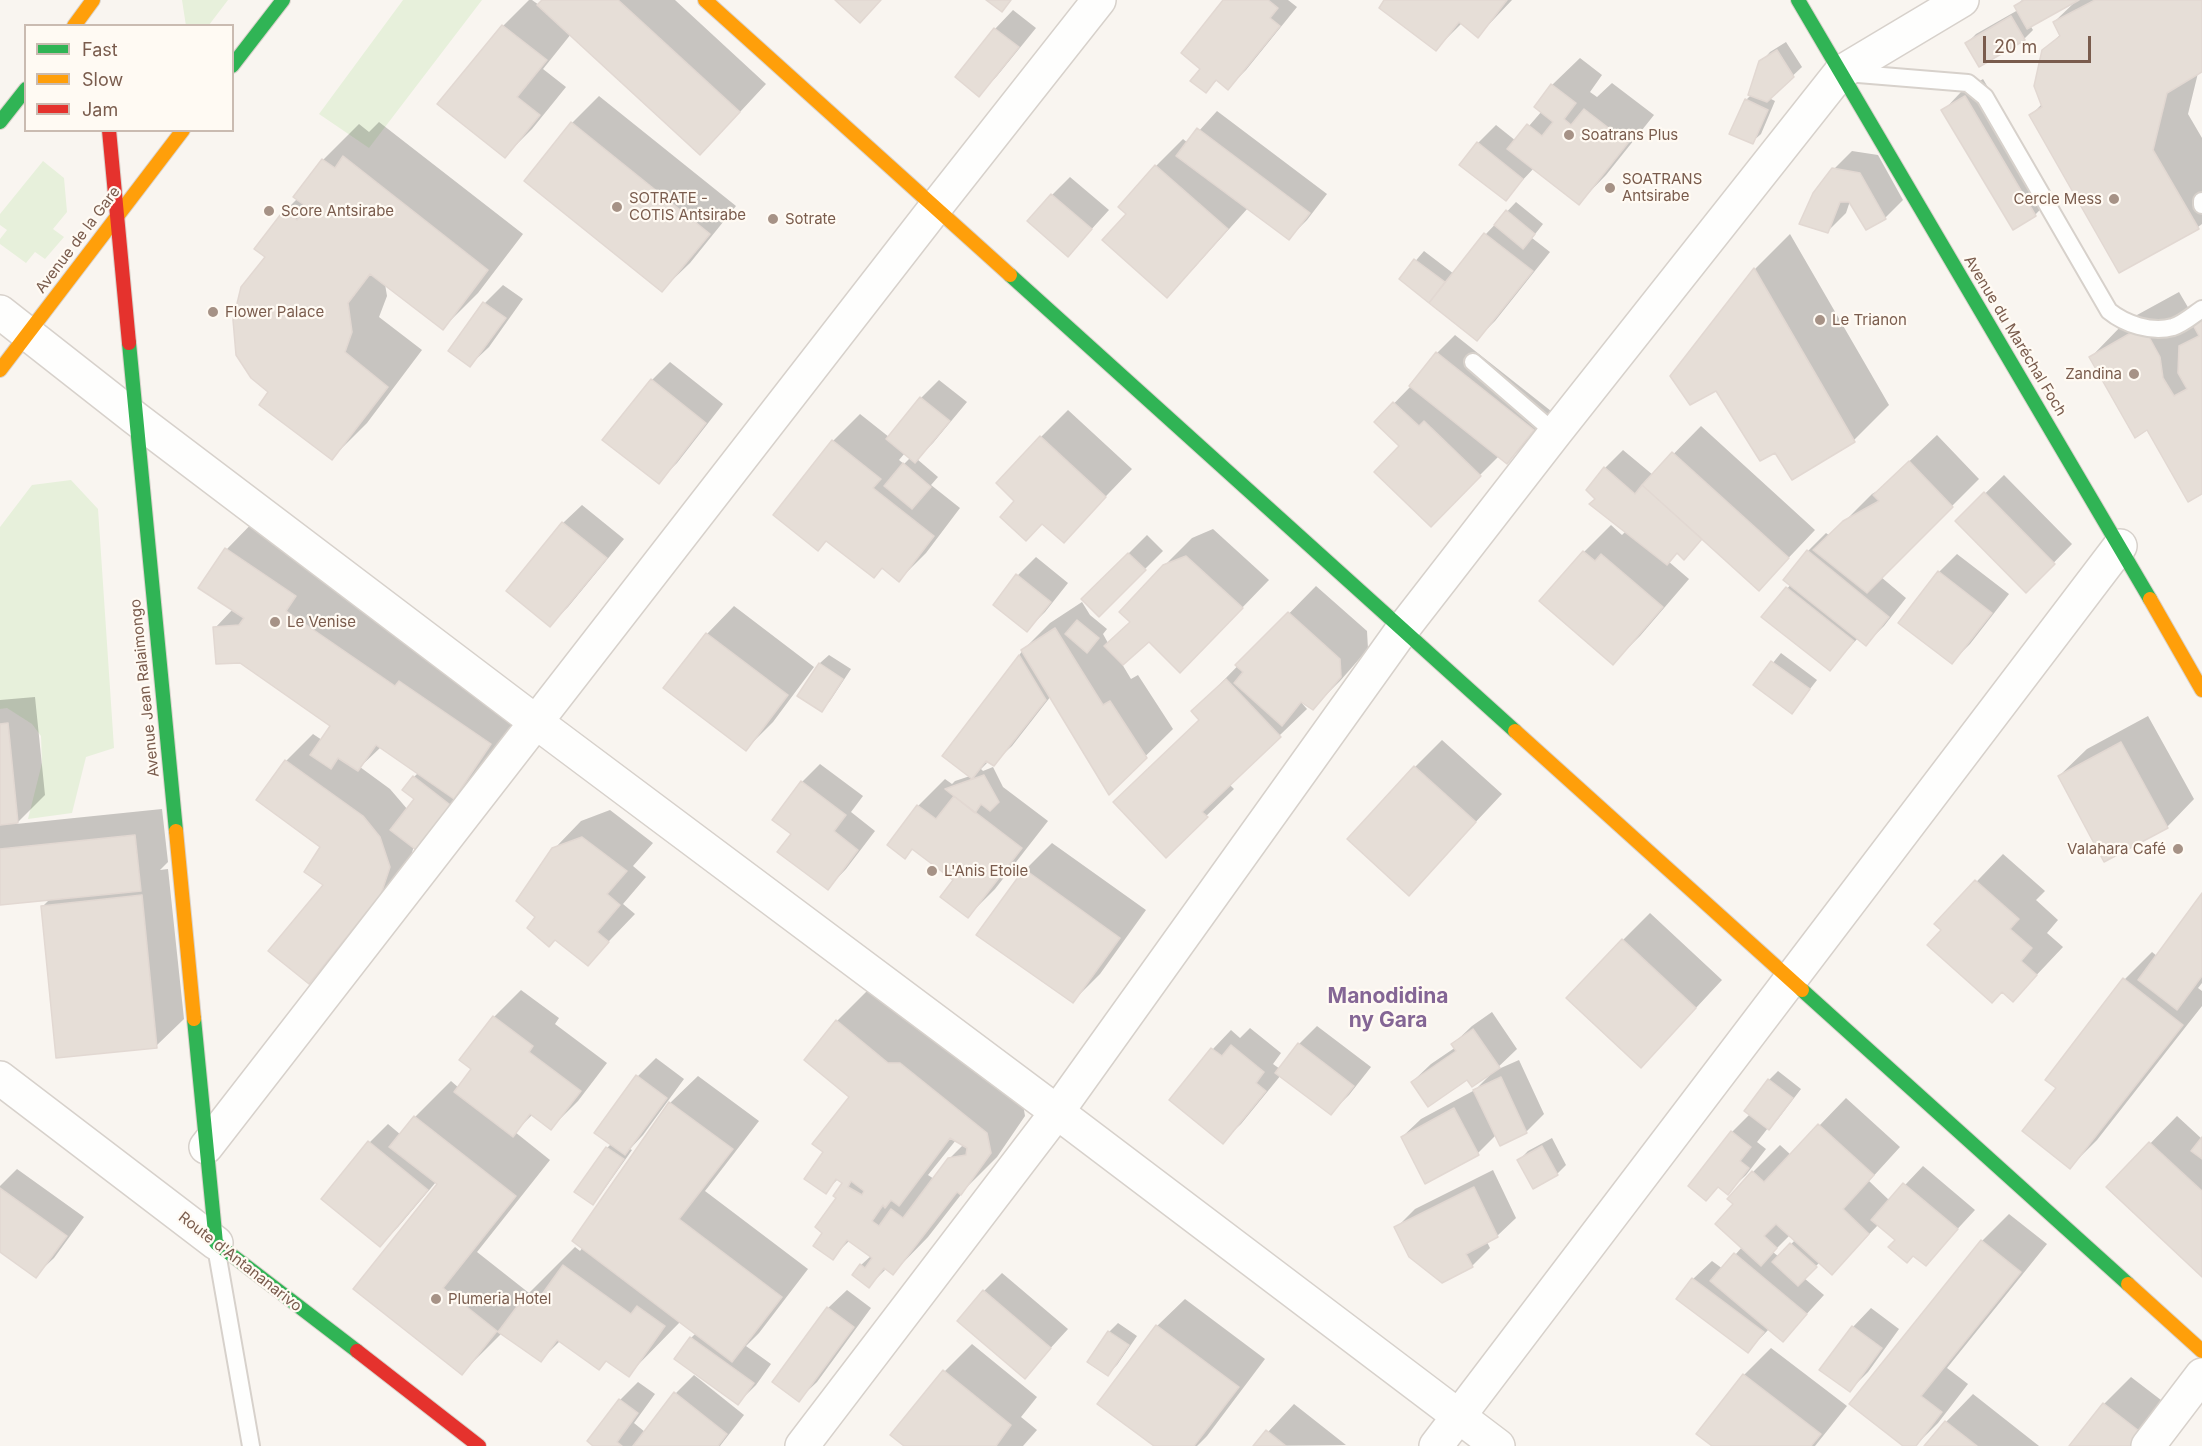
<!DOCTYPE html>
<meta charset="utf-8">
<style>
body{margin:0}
#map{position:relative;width:2202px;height:1446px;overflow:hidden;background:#f9f5f0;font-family:Inter,sans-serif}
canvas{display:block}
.legend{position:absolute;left:24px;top:24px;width:210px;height:108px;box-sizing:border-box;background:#fffaf3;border:2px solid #cabbb1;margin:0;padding:8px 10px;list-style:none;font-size:18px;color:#7a5c4d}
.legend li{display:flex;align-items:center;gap:12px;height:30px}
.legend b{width:30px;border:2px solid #cabbb1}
.scale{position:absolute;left:1983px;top:36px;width:108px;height:27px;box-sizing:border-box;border:3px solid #7a5c4d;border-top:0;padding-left:8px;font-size:18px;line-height:21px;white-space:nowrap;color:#7a5c4d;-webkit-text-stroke:4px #fffaf3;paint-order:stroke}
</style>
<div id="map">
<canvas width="2202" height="1446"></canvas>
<ul class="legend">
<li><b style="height:8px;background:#30b455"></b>Fast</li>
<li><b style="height:8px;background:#ff9f0a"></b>Slow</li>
<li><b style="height:8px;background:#e5322d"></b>Jam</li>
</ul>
<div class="scale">20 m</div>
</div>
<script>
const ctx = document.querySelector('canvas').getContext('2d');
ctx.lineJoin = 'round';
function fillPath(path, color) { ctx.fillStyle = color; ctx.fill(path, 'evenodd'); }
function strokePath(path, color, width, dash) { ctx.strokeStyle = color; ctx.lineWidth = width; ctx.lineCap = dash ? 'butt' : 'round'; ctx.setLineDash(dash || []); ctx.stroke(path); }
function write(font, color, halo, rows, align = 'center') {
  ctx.font = font + ' Inter,sans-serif'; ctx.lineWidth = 4.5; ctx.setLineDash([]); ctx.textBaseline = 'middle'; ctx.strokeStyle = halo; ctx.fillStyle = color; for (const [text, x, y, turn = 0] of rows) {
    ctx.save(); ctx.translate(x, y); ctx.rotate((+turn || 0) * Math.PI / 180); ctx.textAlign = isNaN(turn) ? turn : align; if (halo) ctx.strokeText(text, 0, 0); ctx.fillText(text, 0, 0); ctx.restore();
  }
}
fillPath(new Path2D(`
 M182 0H228L209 25 186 26Z
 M403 0H482L369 148 319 114Z
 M43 161 64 178 67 212 53 229 64 237 45 259 35 252 26 263 0 244V239L7 230 0 225V214Z
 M71 480 98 509 114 748 86 757 72 813 28 819 42 763 41 736 32 724 7 708 0 709V527L32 485Z`), '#e7f0db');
fillPath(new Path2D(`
 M529 0H532L539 5 544 0H675L766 84 727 126 571 34 543 69 566 87 532 129 505 156 439 104 503 26Z
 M1225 0H1288L1297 7 1246 70 1228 88 1217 80 1206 91 1202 68Z
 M1386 0H1512L1478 36 1462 23 1436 49Z
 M2022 0H2202V71L2198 73 2188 114 2202 138V224L2198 227 2119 271 2031 115 2042 104 2043 51 2061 34 2054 22 2076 1 2030 25 2033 30 2024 39 1967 43 1976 34 2018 10 2016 6Z
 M1013 10 1036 28 997 76 979 95 957 77 995 29Z
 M1786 42 1802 67 1769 98 1775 101 1761 134 1752 142 1746 100 1752 94 1761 62 1770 52Z
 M1580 58 1602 75 1590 92 1597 97 1612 83 1654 115 1606 175 1579 203 1534 168 1505 199 1478 143 1496 125 1516 141 1542 111 1536 106 1552 85Z
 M1983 79 2053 196 2035 215 1943 111 1961 92Z
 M599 96 736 206 690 263 662 290 526 181 572 123Z
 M1217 111 1327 194 1307 220 1289 238 1248 208 1194 268 1167 295 1128 214 1156 166 1183 139 1188 143Z
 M379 122 523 234 478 293 443 328 385 284 387 296 379 317 422 350 367 423 332 458 270 392 267 257 285 211 298 198 295 197 323 160 359 124 369 132Z
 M1852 151 1878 155 1903 200 1885 218 1850 201 1846 213 1827 232 1834 169Z
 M1070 177 1109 210 1068 255 1052 195Z
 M1516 202 1543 224 1532 238 1550 252 1495 321 1477 339 1401 278 1424 251 1454 274 1486 234Z
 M1790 234 1889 405 1854 440 1775 451 1717 389 1672 376 1755 269Z
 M503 285 523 299 489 347 470 365 450 351 485 303Z
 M2179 292 2196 321 2202 315V492L2091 357 2126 321Z
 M1455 335 1551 411 1525 444 1507 462 1499 456 1431 524 1401 446 1376 422 1411 386 1437 353Z
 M670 362 723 404 677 463 658 482 652 380Z
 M939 380 967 402 933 443 917 459 938 477 931 485 960 508 926 553 899 580 883 567 827 540 818 549 833 441 860 414 889 437 921 398ZM905 453 911 457 904 464 899 460Z
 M1068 410 1132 469 1063 541 1017 500 1041 437Z
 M1701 426 1815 530 1759 589 1703 538 1684 558 1677 552 1668 561 1689 579 1640 636 1613 663 1584 552 1611 525 1622 535 1626 531 1598 498 1605 468 1623 450 1653 475Z
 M1937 435 1979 479 1881 577 1906 598 1884 626 1866 644 1858 638 1830 669 1764 617 1791 584 1808 551 1826 533 1830 536 1872 494 1880 489Z
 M2004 475 2072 544 2026 591 1957 521Z
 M582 505 624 539 568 607 550 625 508 591 563 523Z
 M262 513 526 708 489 761 466 785 475 792 414 846 408 866 336 955 309 982 325 884 322 847 286 761 313 734 322 740 332 725 215 628 233 609 200 587 227 549ZM381 747 418 773 414 777 416 799 408 810 390 789 360 767Z
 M1213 529 1269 580 1207 644 1149 640 1122 664 1131 679 1138 675 1173 729 1109 792 1051 696 1012 746 993 764 989 761 981 769 983 771 993 767 1003 787 1048 821 995 889 968 916 955 880 913 848 905 857 918 806 945 779 952 784 955 781 970 776 944 756 1023 650 1050 623 1082 602 1090 615 1107 629 1103 634 1108 643 1131 621 1164 566 1192 538Z
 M1147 535 1163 551 1099 615 1083 599Z
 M1957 554 2009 594 1970 644 1952 662 1939 572Z
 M1036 557 1068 583 1045 612 1027 630 1018 575Z
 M1316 586 1367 631 1368 649 1340 681 1313 708 1300 701 1307 709 1229 784 1234 789 1166 855 1201 719 1220 684Z
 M734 606 814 667 773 722 746 749 665 688 707 634Z
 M1781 653 1817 680 1792 712 1755 685Z
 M829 655 851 669 830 701 822 710 799 695 820 663Z
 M35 697 45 795 16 824 162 809 168 862 160 870 168 869 184 1019 156 1046 43 906 51 898 0 903V700Z
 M2148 716 2194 799 2167 827 2059 776 2087 749Z
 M1442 740 1502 794 1409 893 1415 767Z
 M820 764 863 796 851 812 875 831 846 869 828 888 793 834 802 782Z
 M610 810 653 843 633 866 646 877 623 904 635 914 587 964 537 917 554 849 581 821Z
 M1052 843 1146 910 1100 974 1073 1001 1025 870Z
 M2003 854 2045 891 2036 900 2058 920 2047 933 2063 947 2013 1000 1936 924Z
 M2202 896V983L2198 988 2202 991V1006L2097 1140 2070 1167 2058 1088 2125 979 2152 952 2157 956Z
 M1650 913 1722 980 1668 1038 1623 940Z
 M872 986 1022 1098 1025 1116 997 1157 967 1187 928 1237 893 1273 887 1268 869 1286 861 1265 871 1256 850 1240 832 1258 825 1232 844 1183 838 1179 825 1192V1151L851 1096 837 1021ZM956 1140 964 1144 949 1159 934 1179 928 1175Z
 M521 990 559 1018 555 1024 607 1063 578 1101 551 1128 533 1114 515 1132 550 1160 477 1252 529 1293 575 1247 580 1251 583 1247 574 1240 670 1103 698 1076 759 1121 705 1191 808 1269 759 1333 746 1346 771 1364 756 1385 738 1403 691 1338 696 1333 681 1321 628 1375 607 1360 561 1340 541 1360 502 1333 462 1373 356 1289 439 1184 436 1182 398 1227 380 1245 370 1142 388 1124 401 1135 415 1117 451 1081 459 1088 474 1069 494 1017Z
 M1492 1012 1517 1049 1494 1071 1519 1060 1544 1114 1526 1132 1496 1135 1478 1153 1402 1137 1421 1119 1473 1091V1092L1492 1073 1467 1078 1412 1082 1431 1064 1456 1047 1453 1044 1472 1026Z
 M1317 1026 1371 1067 1349 1095 1331 1113 1281 1075 1241 1124 1222 1142 1171 1099 1213 1049 1231 1030 1240 1038 1250 1028 1281 1053 1273 1064 1280 1069 1299 1044Z
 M656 1058 684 1079 643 1135 630 1149 632 1150 601 1194 592 1203 607 1148 611 1144 596 1133 638 1076Z
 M1778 1071 1801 1089 1778 1119 1768 1128 1757 1142 1766 1149 1746 1175 1727 1193 1719 1186 1706 1199 1732 1132 1750 1114 1769 1080Z
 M1846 1098 1900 1147 1869 1181 1890 1201 1923 1166 1975 1210 1925 1264 1879 1224 1832 1273 1820 1262 1804 1278 1824 1295 1783 1340 1769 1329 1748 1351 1678 1298 1693 1279 1712 1261 1723 1269 1742 1247 1735 1203 1753 1172 1780 1145 1791 1155ZM1790 1235 1795 1240 1779 1257 1773 1252Z
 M2177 1116 2202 1139V1275L2108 1187Z
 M1552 1138 1566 1165 1557 1174 1534 1187 1519 1160 1528 1151Z
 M17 1169 84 1217 54 1258 35 1276 0 1250V1186Z
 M1493 1170 1516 1218 1497 1236 1487 1242 1490 1248 1472 1266 1396 1228 1415 1209Z
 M2009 1214 2047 1244 1947 1368 1968 1384 1938 1423 1915 1446H1905L1852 1404 1982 1241Z
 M1002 1273 1068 1329 1024 1377 984 1291Z
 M847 1290 871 1308 817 1382 798 1400 774 1381 828 1308Z
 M1185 1299 1265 1359 1207 1436 1197 1446H1156L1157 1326Z
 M1871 1308 1899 1329 1868 1372 1850 1390 1853 1327Z
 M1118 1323 1137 1336 1117 1365 1108 1374 1109 1332Z
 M972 1344 1037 1397 1021 1417 1037 1430 1023 1446H906L945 1371Z
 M1771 1348 1847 1406 1815 1446H1714L1744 1375Z
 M694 1375 744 1415 720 1446H596L620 1400 638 1382 655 1394 634 1423 645 1432 676 1393Z
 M2131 1377 2174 1410 2145 1446H2071L2104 1404Z
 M1973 1394 2039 1446H1926L1946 1422Z
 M1294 1404 1346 1445 1255 1446Z`), '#0003');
const building = new Path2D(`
 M542 0H618L740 112 700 155 537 5Z
 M835 0H881L860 23Z
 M986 0H1011L1002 12Z
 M1223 0H1268L1278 8 1270 18 1280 26 1228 90 1216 80 1206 93 1190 81 1200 69 1181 53Z
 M1384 0H1507L1478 38 1459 22 1436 51 1379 8Z
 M2024 0H2079L2027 29 2014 6Z
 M2095 0H2202V72L2167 93 2153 150 2199 229 2119 273 2029 115 2042 107 2034 86 2042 50 2060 36 2053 22Z
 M2011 16 2025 40 1979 67 1965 43Z
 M502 25 547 60 517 97 540 115 505 158 437 104Z
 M994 28 1019 47 979 97 955 77Z
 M1777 50 1794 77 1767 102 1748 95 1759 61Z
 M1551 84 1576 103 1564 119 1571 125 1584 109 1628 143 1579 205 1507 149 1527 124 1542 136 1553 122 1534 107Z
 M1965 96 2036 216 2013 230 1941 110Z
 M1745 99 1768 110 1753 144 1729 134Z
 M571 122 710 234 662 292 524 181Z
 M1197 128 1310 213 1289 240 1176 156Z
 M1477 142 1523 179 1506 201 1459 165Z
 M343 156 488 270 443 330 370 274 348 303 352 332 345 352 388 387 332 460 259 405 268 392 251 378 236 355 233 320 241 287 265 257 254 249 284 210 297 220 307 207 293 197 322 159 335 168Z
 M1155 165 1228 229 1167 298 1102 240 1126 214 1118 207Z
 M1832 168 1860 173 1886 219 1866 230 1849 202H1840L1828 233 1799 224 1813 193Z
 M1051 194 1092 229 1068 257 1027 221Z
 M1506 210 1535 234 1523 249 1494 225Z
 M1484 233 1533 271 1477 341 1429 303Z
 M1414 259 1445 282 1429 303 1399 279Z
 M1754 268 1855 442 1792 480 1775 453 1760 461 1716 391 1690 405 1670 376Z
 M483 302 506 318 470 367 448 351Z
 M2202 318V494L2188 502 2147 430 2135 438 2089 357 2143 326 2160 357 2163 378 2174 396 2187 389 2178 373 2179 346 2199 336 2192 323Z
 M1436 352 1534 430 1507 464 1409 386Z
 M651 379 706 423 659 484 602 440Z
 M920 397 950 421 915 463 886 439Z
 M1393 402 1419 426 1424 421 1481 476 1431 527 1374 472 1399 446 1374 422Z
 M1040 436 1106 497 1064 543 1042 524 1026 541 1000 517 1014 501 996 483Z
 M832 440 881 479 873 488 934 536 899 582 882 568 874 578 826 541 818 551 773 515Z
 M1672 452 1789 558 1759 591 1642 485Z
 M1909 461 1953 507 1867 593 1813 550 1843 521 1879 501 1873 495Z
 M903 463 931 487 912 509 884 486Z
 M1604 467 1635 494 1642 485 1702 539 1684 560 1677 553 1667 565 1589 504 1595 499 1586 490Z
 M1984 492 2055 564 2026 593 1955 521Z
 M562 522 607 558 550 627 506 591Z
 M225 548 296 596 286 611 395 686 399 681 491 744 454 799 376 745 358 771 338 758 331 769 310 755 330 726 240 663 216 664 213 627 239 625 244 618 198 588Z
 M1807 550 1889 617 1866 646 1783 580Z
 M1583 551 1595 561 1601 554 1663 607 1613 665 1539 601Z
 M1128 553 1146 570 1099 617 1081 599Z
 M1186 556 1243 608 1180 673 1149 642 1123 665 1104 646 1130 622 1119 612 1163 565Z
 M1938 571 1992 613 1952 664 1898 623Z
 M1016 574 1051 602 1027 632 993 605Z
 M1786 587 1854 641 1830 671 1761 617Z
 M1288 612 1340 659 1341 677 1313 710 1301 702 1282 726 1234 683 1243 672 1235 665Z
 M1077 620 1099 638 1087 653 1065 634Z
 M1055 628 1103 705 1110 701 1147 758 1109 795 1021 650Z
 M706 633 788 695 746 751 663 688Z
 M1019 655 1046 700 994 766 986 761 972 779 942 756Z
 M1771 661 1810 689 1792 714 1753 685Z
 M819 663 843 679 822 712 797 696Z
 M1226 679 1281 737 1202 812 1208 817 1166 858 1113 802 1199 720 1191 711Z
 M8 723 18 823 0 825V724Z
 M2121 742 2168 828 2104 862 2058 776Z
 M285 760 363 816 380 837 390 867 381 894 309 984 268 951 323 885 304 872 320 847 256 800Z
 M1414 766 1476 822 1409 896 1347 839Z
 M984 775 999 802 990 811 981 804 975 813 945 789Z
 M413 776 458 811 424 856 390 830 414 799 402 790Z
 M801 781 846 815 834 831 858 850 828 890 777 852 791 834 772 820Z
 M954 796 1022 848 968 918 940 897 953 880 912 849 905 859 887 845 917 805 936 819Z
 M135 835 141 891 0 905V849Z
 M582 837 627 871 607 894 620 905 597 932 609 942 588 966 555 940 549 947 527 928 535 917 516 901 552 848Z
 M1024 869 1120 938 1073 1003 976 935Z
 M1975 880 2019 919 2010 929 2032 948 2021 961 2037 975 2013 1002 2002 992 1992 1003 1927 945 1941 930 1934 924Z
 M2202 893V976L2177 1010 2138 980Z
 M142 895 157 1048 56 1058 41 906Z
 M1622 939 1696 1008 1641 1068 1566 998Z
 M2123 978 2183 1025 2070 1169 2022 1131 2056 1088 2045 1080Z
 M493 1016 533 1046 529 1052 581 1091 551 1130 530 1114 513 1137 454 1092 471 1069 459 1060Z
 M836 1020 888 1063H900L987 1133 991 1153 961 1195 957 1192 893 1275 884 1268 869 1288 852 1275 860 1264 865 1268 872 1258 847 1240 833 1260 813 1246 822 1233 815 1227 836 1198 833 1196 842 1183 836 1179 826 1194 804 1179 823 1152 812 1144 849 1097 804 1060ZM950 1138 967 1148 966 1155 948 1158 903 1218 891 1209 879 1226 872 1221 883 1205 885 1208 891 1200 899 1206ZM851 1181 864 1191 862 1195 848 1187Z
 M1473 1029 1500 1068 1472 1087 1467 1080 1428 1107 1411 1082 1456 1051 1451 1044Z
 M1298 1043 1354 1086 1331 1115 1275 1073Z
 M1231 1045 1264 1072 1256 1083 1266 1091 1223 1144 1169 1100 1211 1048 1222 1056Z
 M636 1075 667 1098 625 1155 594 1133Z
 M1501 1077 1527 1133 1500 1146 1473 1090Z
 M1768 1079 1793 1098 1769 1130 1744 1111Z
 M669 1102 733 1149 679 1219 782 1297 732 1362 572 1241Z
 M1454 1108 1479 1155 1425 1184 1401 1137Z
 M414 1116 516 1196 443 1288 497 1331 462 1375 353 1289 437 1184 389 1147Z
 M1818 1124 1874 1175 1843 1209 1869 1234 1832 1275 1776 1224 1764 1236 1777 1248 1761 1266 1715 1224 1733 1204 1727 1199 1752 1171 1764 1182Z
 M1731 1131 1751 1147 1740 1161 1749 1168 1728 1195 1718 1187 1706 1201 1688 1186Z
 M2202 1137V1159L2191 1151Z
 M368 1141 428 1190 380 1247 321 1199Z
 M2149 1142 2202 1191V1277L2106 1187Z
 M1542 1146 1558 1175 1533 1189 1517 1160Z
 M606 1147 624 1159 593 1205 574 1192Z
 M1903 1183 1958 1229 1926 1266 1913 1256 1907 1263 1888 1247 1895 1240 1871 1220Z
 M1474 1187 1498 1237 1466 1254 1473 1267 1442 1283 1409 1257 1394 1227Z
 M0 1188 67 1236 36 1278 0 1252Z
 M1981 1240 2021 1272 1921 1396 1942 1412 1916 1446H1903L1849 1404Z
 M1790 1243 1817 1267 1798 1286 1772 1262Z
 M1734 1253 1807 1314 1783 1342 1710 1281Z
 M563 1265 631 1314 637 1306 665 1326 629 1377 606 1361 599 1370 557 1340 541 1362 498 1332 525 1296 535 1304Z
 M1692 1278 1764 1332 1748 1353 1676 1299Z
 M983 1290 1051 1348 1025 1379 957 1321Z
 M827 1307 854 1327 799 1402 772 1382Z
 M1156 1325 1239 1387 1194 1446H1154L1097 1404Z
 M1852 1326 1882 1348 1850 1392 1819 1370Z
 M1108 1331 1129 1345 1108 1376 1087 1362Z
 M690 1337 754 1383 738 1405 674 1359Z
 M943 1370 1011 1425 996 1446H904L890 1435Z
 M1743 1374 1821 1434 1811 1446H1712L1696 1434Z
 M674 1392 727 1434 718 1446H633Z
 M619 1399 638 1413 617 1442 622 1446H593L587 1441Z
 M2103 1403 2148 1438 2141 1446H2069Z
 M1945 1421 1977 1446H1924Z
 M1266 1430 1286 1446H1253Z`);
fillPath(building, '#e6ded7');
strokePath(building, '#e2d8d2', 1.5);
const lane = new Path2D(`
 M1846 73 1968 83 1985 97 2109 311C2125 324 2151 333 2173 327 2183 324 2193 315 2202 309
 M2202 201V205
 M1473 362 1555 433
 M216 1247 251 1446`);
const street = new Path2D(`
 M0 312 135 418 536 722 1057 1112 1498 1446
 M0 1078 216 1243
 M206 1147 935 208 1099 0
 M802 1446 1057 1112 1402 630 1555 433 1840 73 1962 0
 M1436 1446 2120 546
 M2148 1446 2202 1375`);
const fast = new Path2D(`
 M1798 0 2150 599
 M232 66 283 0
 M0 122 26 89
 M1010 275 1515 731
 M129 343 176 831
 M1802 990 2128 1284
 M194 1019 216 1243 357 1351`);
const slow = new Path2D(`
 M705 0 1010 275
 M74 26 93 0
 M0 370 183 130
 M2150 599 2202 690
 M1515 731 1802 990
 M176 831 194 1019
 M2128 1284 2202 1351`);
const jam = new Path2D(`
 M109 130 129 343
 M357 1351 479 1446`);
strokePath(lane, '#d7d1cb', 20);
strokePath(street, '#d7d1cb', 36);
strokePath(fast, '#d9d2cb', 16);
strokePath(slow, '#d9d2cb', 16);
strokePath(jam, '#d9d2cb', 16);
strokePath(lane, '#fefefd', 16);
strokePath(street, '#fefefd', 33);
strokePath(fast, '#30b455', 14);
strokePath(slow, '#ff9f0a', 14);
strokePath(jam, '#e5322d', 14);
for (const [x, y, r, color] of [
 [1569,135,6,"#a69286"],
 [1610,188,6,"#a69286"],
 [2114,199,6,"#a69286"],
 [617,207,6,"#a69286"],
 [269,211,6,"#a69286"],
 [773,219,6,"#a69286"],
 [213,312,6,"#a69286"],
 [1820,320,6,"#a69286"],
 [2134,374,6,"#a69286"],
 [275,622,6,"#a69286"],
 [2178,849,6,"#a69286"],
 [932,871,6,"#a69286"],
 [436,1299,6,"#a69286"]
]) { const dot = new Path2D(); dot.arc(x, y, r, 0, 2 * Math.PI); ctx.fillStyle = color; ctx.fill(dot); strokePath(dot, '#fffaf3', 2); }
write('15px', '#7a5c4d', '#fffaf3', [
 ["Soatrans Plus",1581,135],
 ["SOATRANS",1622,179],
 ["Antsirabe",1622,196],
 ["SOTRATE -",629,198],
 ["COTIS Antsirabe",629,215],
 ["Cercle Mess",2102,199,"right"],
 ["Score Antsirabe",281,211],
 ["Sotrate",785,219],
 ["Flower Palace",225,312],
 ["Le Trianon",1832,320],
 ["Zandina",2122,374,"right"],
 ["Le Venise",287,622],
 ["Valahara Café",2166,849,"right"],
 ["L'Anis Etoile",944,871],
 ["Plumeria Hotel",448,1299]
], 'left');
write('15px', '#7a5c4d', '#fffaf3', [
 ["Avenue de la Gare",78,240,-53],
 ["Avenue du Maréchal Foch",2015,336,59],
 ["Avenue Jean Ralaimongo",145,688,-96],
 ["Route d'Antananarivo",240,1262,38]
]);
write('bold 21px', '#846695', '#fffaf3', [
 ["Manodidina",1388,997],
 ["ny Gara",1388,1021]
]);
</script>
